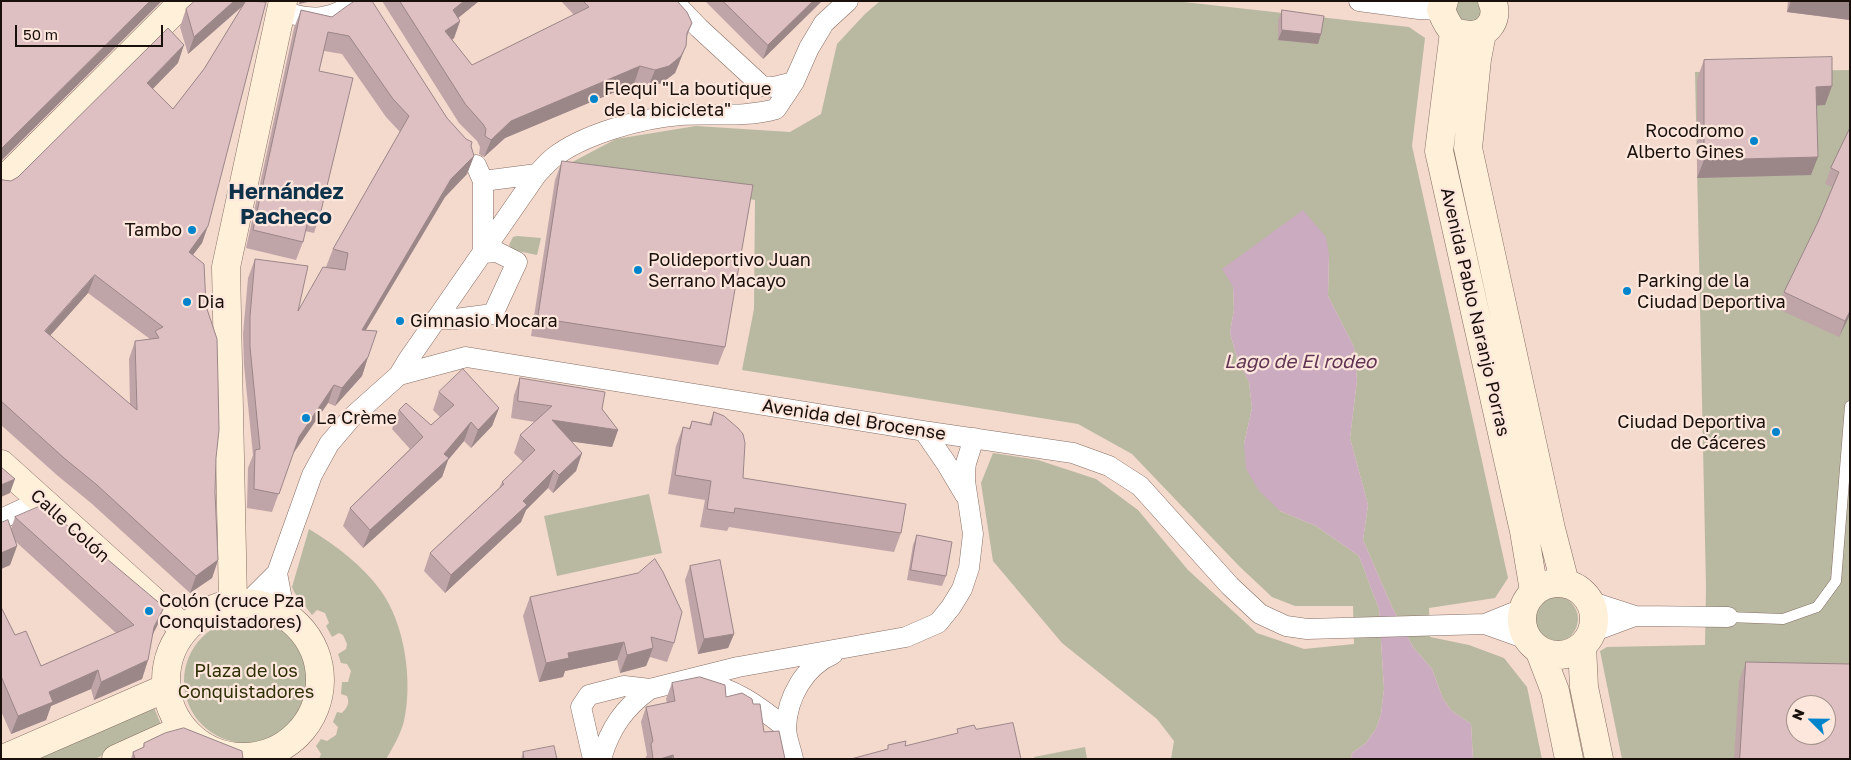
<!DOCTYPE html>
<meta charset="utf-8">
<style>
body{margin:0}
#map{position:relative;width:1851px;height:760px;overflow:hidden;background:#f4d9cd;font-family:"Golos Text",sans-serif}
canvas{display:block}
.frame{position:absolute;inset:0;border:2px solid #19100c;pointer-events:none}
.north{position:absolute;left:1786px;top:695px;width:50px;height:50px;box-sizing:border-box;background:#fde7dd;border:1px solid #a29189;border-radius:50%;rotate:293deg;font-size:14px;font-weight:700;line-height:20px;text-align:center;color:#19100c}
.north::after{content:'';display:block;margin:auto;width:18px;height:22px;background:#0184cb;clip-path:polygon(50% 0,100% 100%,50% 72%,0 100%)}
.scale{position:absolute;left:15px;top:25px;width:148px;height:22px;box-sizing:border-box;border:2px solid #19100c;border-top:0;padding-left:6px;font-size:15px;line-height:18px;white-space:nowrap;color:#19100c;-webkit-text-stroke:4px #fde7dd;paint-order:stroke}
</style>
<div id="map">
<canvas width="1851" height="760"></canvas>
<div class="frame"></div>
<div class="north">N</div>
<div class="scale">50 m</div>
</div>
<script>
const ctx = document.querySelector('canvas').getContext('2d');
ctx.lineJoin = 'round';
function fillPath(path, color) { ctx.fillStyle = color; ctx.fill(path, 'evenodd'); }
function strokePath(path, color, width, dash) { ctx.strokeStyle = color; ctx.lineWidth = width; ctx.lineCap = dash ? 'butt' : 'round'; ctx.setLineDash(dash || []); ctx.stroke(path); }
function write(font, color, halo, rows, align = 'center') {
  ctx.font = font + ' "Golos Text",sans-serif'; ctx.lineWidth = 4.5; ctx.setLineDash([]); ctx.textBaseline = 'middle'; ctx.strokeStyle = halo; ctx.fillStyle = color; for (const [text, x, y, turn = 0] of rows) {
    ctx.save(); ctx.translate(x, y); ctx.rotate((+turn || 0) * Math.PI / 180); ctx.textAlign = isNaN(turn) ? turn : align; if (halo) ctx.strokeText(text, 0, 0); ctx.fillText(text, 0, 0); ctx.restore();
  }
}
fillPath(new Path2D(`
 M880 1H1175L1409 27 1425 38 1412 146 1508 578 1495 598 1429 608 1430 637 1469 645 1504 658 1527 687 1542 759H1473L1471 724 1452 711 1443 699 1432 669 1413 647 1392 607 1363 540 1368 505 1350 438 1357 380 1354 347 1328 296 1329 254 1233 287 1234 309 1230 333 1237 358 1249 382 1252 408 1244 444 1280 511 1316 526 1359 556 1379 609 1384 689 1381 714 1376 729 1366 743 1352 753 1351 759H1171L1174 741 1157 719 1062 643 993 561 981 483 993 453 1038 460 1096 479 1138 510 1188 570 1257 633 1304 649 1354 644 1353 606H1295L1272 597 1239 566 1132 454 1078 424 742 370 754 309 755 200 559 169 616 139 696 126 790 132 821 114 837 44 865 14Z
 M1456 1H1482L1481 21 1462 25 1453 7Z
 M1850 70V759H1622L1600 651 1607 647 1705 645 1706 587 1695 72ZM1796 705H1826V735H1796Z
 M517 236 541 238 537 255 513 250 509 245 513 237Z
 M649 494 662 553 557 576 544 516Z
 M309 529C337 546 362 565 381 591 405 624 413 682 404 721 401 733 393 748 386 759H319L321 754 316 746 321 739 327 741 336 735 338 727 333 722 337 712 342 713C347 708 350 703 347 696L341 694 342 682H348L351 671 347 664 341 663 338 654 346 649 347 644 343 635 339 633 332 637 326 626 329 623 325 613 317 610 312 615 294 592 292 587Z
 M1532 619a23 23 0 1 1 46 0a23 23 0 1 1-46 0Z
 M184 681a62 62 0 1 1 124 0a62 62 0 1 1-124 0Z
 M153 705 162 727 95 759H31Z
 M1085 747 1087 759H1035L1034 757Z`), '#b8b9a0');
fillPath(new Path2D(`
 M1303 210 1326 237 1329 254 1328 296 1354 347 1357 380 1350 438 1368 505 1363 540 1392 607 1413 647 1432 669 1443 699 1452 711 1471 724 1473 759H1351L1352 753 1366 743 1376 729 1381 714 1384 689 1379 609 1359 556 1316 526 1280 511 1259 491 1246 469 1244 444 1252 408 1249 382 1237 358 1230 333 1234 309 1233 287 1222 269Z`), '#cbabbf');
const service = new Path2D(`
 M1728 617 1783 619 1817 607 1836 581 1850 406`);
const minor = new Path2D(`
 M673 1 699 28 762 86 774 87 794 82
 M1359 1 1419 9 1441 10
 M281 10C310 22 332 20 357 1
 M476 165 483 181 537 174
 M483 181V253
 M436 319H455L493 314 517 262 497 252 483 253
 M399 375 408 360 537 174C542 169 547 163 553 158 583 134 642 118 681 115 714 113 743 118 776 109L794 82 809 48 824 23 848 1
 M924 431 946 463 965 495
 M1 519 42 500
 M277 573 285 615
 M1589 601 1635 616 1728 617
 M248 602 277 573 312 475 329 444 351 418 399 375 466 357 924 431 1073 453 1109 466 1140 486 1230 586 1260 614 1286 626 1307 629 1485 624 1522 609
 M1485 624 1527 639
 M1592 632 1635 616
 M699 681C733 687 760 707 786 728
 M593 759 581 707 589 695 624 686 650 689 738 667 906 637 938 623 951 607 962 589 969 568 973 534 965 481V471L966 463 974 438
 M601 759C610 728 624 708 650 689
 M793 759C791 749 786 737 786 728 787 697 805 666 833 654`);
const secondary = new Path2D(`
 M1444 1 1441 10C1444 17 1447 25 1453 31 1456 33 1460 34 1464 34 1484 39 1501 21 1492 1
 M1454 32 1439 151 1524 531 1534 591
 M1482 33 1477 59 1468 148 1551 529 1565 583
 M1 183 184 1
 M1 464 183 628
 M1522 619a36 36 0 1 1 72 0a36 36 0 1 1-72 0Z
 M233 602 226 267 283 1
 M166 680a77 77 0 1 1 154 0a77 77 0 1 1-154 0Z
 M1582 646 1584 687 1599 759
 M1540 652 1555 691 1569 759
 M3 759 166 688
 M116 759 178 731`);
strokePath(service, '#866e64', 11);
strokePath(minor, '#866e64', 21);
strokePath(secondary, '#866e64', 29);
strokePath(service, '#fff', 10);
strokePath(minor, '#fff', 20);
strokePath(secondary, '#fff0d9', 28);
fillPath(new Path2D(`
 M265 1 202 243 193 255 216 458 215 492 218 560 212 578 190 593 91 503 58 476 1 425V179L3 180 11 181 18 177 178 63 152 89 173 109 204 69 243 6 188 54 180 27 186 9ZM88 293 150 339 135 341 129 359 130 404 50 336Z
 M382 1H479L458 18 460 21 454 38 452 40 472 65 574 15 561 1H677L692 23 686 39 679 64 675 73 662 83 648 87 634 84 505 138 484 157 479 154 480 147 477 141 459 123Z
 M705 1H822L763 59Z
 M1788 1H1850V20L1787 12Z
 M301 10 332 17 447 118 471 146 474 156 467 174 445 197 366 330 368 357 362 376 335 406 328 403 293 454 272 512 247 508 248 468 253 455 244 365 243 334 248 278 255 259 298 311 326 267 333 249 400 132 386 117 342 54 324 51 319 71 320 215 314 233 305 231 303 242 296 260 246 248 294 28Z
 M1282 10 1321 34 1318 44 1278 40V20Z
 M1704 60 1832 86 1825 105H1816L1811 175 1697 178V79Z
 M1850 128V315L1839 337 1778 309 1784 292 1818 222 1832 187 1825 184 1831 168Z
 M562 161 725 347 718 365 531 336 555 180Z
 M520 378 602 409 618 430 612 447 571 441 582 453 576 471 553 493 548 488 526 510 521 522 445 593 424 571 430 553 499 488 502 482 523 462 514 453 520 435 535 422 511 418 514 395Z
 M439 392 499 408 492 426 471 448 464 441 448 460 442 477 363 548 343 526 350 508 410 449 392 429 399 410 431 425 440 417 433 410Z
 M714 412 743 478 901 533 894 552 729 527 727 531 700 527 705 500 668 494 676 446 683 427 689 428 692 421 709 424Z
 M15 517 157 626 152 635 148 660 142 679 94 700 91 689 51 706 46 720 11 734 1 711V607L15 635 41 666 116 633 15 541 17 546 10 565 1 569V523L11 529Z
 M917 535 946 576 942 586 907 580 913 545Z
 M690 566 734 634 728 648 698 654 685 580Z
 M530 597 674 643 667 662 650 657 646 666 620 673 617 660 565 671 563 677 539 682 523 616Z
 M1746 662 1850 759H1734L1739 681Z
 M672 683 753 704 764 732 785 759H645L647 755 641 722 646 707 667 703 666 699Z
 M144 743 243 759H131L133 752 143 748Z
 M523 752 557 759H521Z`), '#bfa5a8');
fillPath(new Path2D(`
 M150 1H162L1 161V149Z
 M234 1H248L188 54 194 37Z
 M300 1H312L299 4Z
 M464 1H479L447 27 453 10Z
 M813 1H822L763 59 768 45Z
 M1791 1H1850V20L1787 12Z
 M460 21 454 38 439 49 445 31Z
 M1282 30 1321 34 1318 44 1278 40Z
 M184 45 178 63 141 101 147 83Z
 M686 46 675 73 662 83 648 87 655 70Z
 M640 66 634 84 505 138 484 157 491 140 511 121Z
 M1832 86 1825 105 1809 106 1816 87Z
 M474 156 467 174 445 197 355 348 362 330 451 179Z
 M1818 157 1811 175 1697 178 1704 160Z
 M208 226 202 243 182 269 189 252Z
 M95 275 88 293 38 349 45 331Z
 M1850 311V315L1839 337 1845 321Z
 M368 357 362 376 335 406 342 388Z
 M334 385 328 403 292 455 299 437Z
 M499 408 492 426 471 448 478 430Z
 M552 420 618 430 612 447 545 438Z
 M471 422 464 441 448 460 442 477 363 548 370 530 444 454Z
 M582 453 576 471 553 493 559 475Z
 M554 470 548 488 526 510 521 522 445 593 451 575Z
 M15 479 10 493 1 497V485Z
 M17 546 10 565 1 569V553Z
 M218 560 212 578 190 593 196 576Z
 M164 607 157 626 147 646 154 627Z
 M734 634 728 648 698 654 704 639Z
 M624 642 617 660 565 671 563 677 539 682 546 663 568 653Z
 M653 648 646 666 620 673 627 655Z
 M148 660 142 679 94 700 101 682Z
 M98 670 91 689 51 706 46 720 11 734 18 716 49 692Z
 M673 755 672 759H660Z`), '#9b8688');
const building = new Path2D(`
 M1 1H150L1 149Z
 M195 1H234L194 37 186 9Z
 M246 1 266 2 208 226 189 252 204 264 206 306 217 339 218 381 219 430 216 458 215 492 218 560 196 576 97 485 64 458 1 401V179L3 180 11 181 18 177 168 28 184 45 147 83 173 109 204 69ZM95 275 163 327 155 331 159 338 135 341 137 410 45 331Z
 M355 1H372L447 118 466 139 472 142 471 146 474 156 451 179 362 330 377 331 368 357 342 388 334 385 299 437 279 494 254 489 255 450 260 449 250 347V316L255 259 308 266 298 311 323 267 345 270 348 253 333 249 409 116 393 99 349 36 328 32 319 71 353 78 320 215 310 212 303 242 253 230 301 10 332 17 347 6Z
 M400 1H464L453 10 460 21 445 31 472 65 589 7 583 1H677L687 12 692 23 687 33 686 46 681 56 669 66 655 70 640 66 511 121 491 140 485 136 486 129 483 124 466 105Z
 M723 1H813L768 45Z
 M1282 10 1324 16 1321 34 1282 30Z
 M1832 57V86L1816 87 1818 157 1704 160V60Z
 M1850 128V311L1845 321 1784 292 1818 222 1839 172 1831 168Z
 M562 161 753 185 725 347 538 318Z
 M463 369 499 408 478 430 471 422 444 454 449 458 370 530 350 508 423 437 399 410 406 403 431 425 454 405 439 392Z
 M520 378 605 392 602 409 618 430 552 420 582 453 559 475 554 470 523 501 527 505 451 575 430 553 504 484 502 482 535 450 520 435 552 406 518 401Z
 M714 412 724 416 738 428 743 434 745 443 743 478 906 504 901 533 735 508 734 513 707 509 711 481 675 475 683 427 690 429 692 421 711 425Z
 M1 467 15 479 1 485Z
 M43 505 164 607 154 627 148 660 101 682 98 670 49 692 53 702 18 716 1 676V607L15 635 26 631 41 666 134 625 15 517Z
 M8 520 17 546 1 553V523Z
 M917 535 952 542 946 576 911 570Z
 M655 559 663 572 682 612 674 643 651 637 653 648 627 655 624 642 568 653 569 658 546 663 530 597 638 573Z
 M720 560 734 634 704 639 690 566Z
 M1746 662 1850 664V759H1740ZM1796 705H1826V735H1796Z
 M700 677 725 685 726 697 742 693 752 699 753 704H760L764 732 779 731 785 759H674L673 755 660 759H653L651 744 653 741 646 707 675 701 672 683Z
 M1013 723 1021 759H851L888 749V745L906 741 905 746 958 733 957 729 974 725 976 729Z
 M184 728 242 751 243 759H135L133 752 144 747V743L165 733Z
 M554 746 557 759H524L523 752Z`);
fillPath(building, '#dec0c3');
strokePath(building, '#9b8688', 1);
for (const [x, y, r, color] of [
 [594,99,5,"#0184cb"],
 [1754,141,5,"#0184cb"],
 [192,230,5,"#0184cb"],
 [638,270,5,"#0184cb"],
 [1627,291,5,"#0184cb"],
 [187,302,5,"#0184cb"],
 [400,321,5,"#0184cb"],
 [306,418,5,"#0184cb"],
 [1776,432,5,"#0184cb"],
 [149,611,5,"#0184cb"]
]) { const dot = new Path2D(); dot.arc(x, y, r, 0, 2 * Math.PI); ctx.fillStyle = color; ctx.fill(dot); strokePath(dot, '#fde7dd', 2); }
write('18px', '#19100c', '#fde7dd', [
 ["Flequi \"La boutique",604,89],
 ["de la bicicleta\"",604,110],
 ["Rocodromo",1744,131,"right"],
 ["Alberto Gines",1744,152,"right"],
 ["Tambo",182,230,"right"],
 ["Polideportivo Juan",648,260],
 ["Serrano Macayo",648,281],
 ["Parking de la",1637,281],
 ["Ciudad Deportiva",1637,302],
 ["Dia",197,302],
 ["Gimnasio Mocara",410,321],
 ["La Crème",316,418],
 ["Ciudad Deportiva",1766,422,"right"],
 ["de Cáceres",1766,443,"right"],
 ["Colón (cruce Pza",159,601],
 ["Conquistadores)",159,622]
], 'left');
write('18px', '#19100c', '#fde7dd', [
 ["Avenida Pablo Naranjo Porras",1475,312,77],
 ["Avenida del Brocense",854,420,9],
 ["Calle Colón",70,526,42]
]);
write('18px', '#2f2f05', '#fde7dd', [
 ["Plaza de los",246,671],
 ["Conquistadores",246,692]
]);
write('italic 19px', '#603452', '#fde7dd', [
 ["Lago de El rodeo",1300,362]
]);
write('bold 22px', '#0f324b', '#fde7dd', [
 ["Hernández",286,192],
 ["Pacheco",286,217]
]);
</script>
